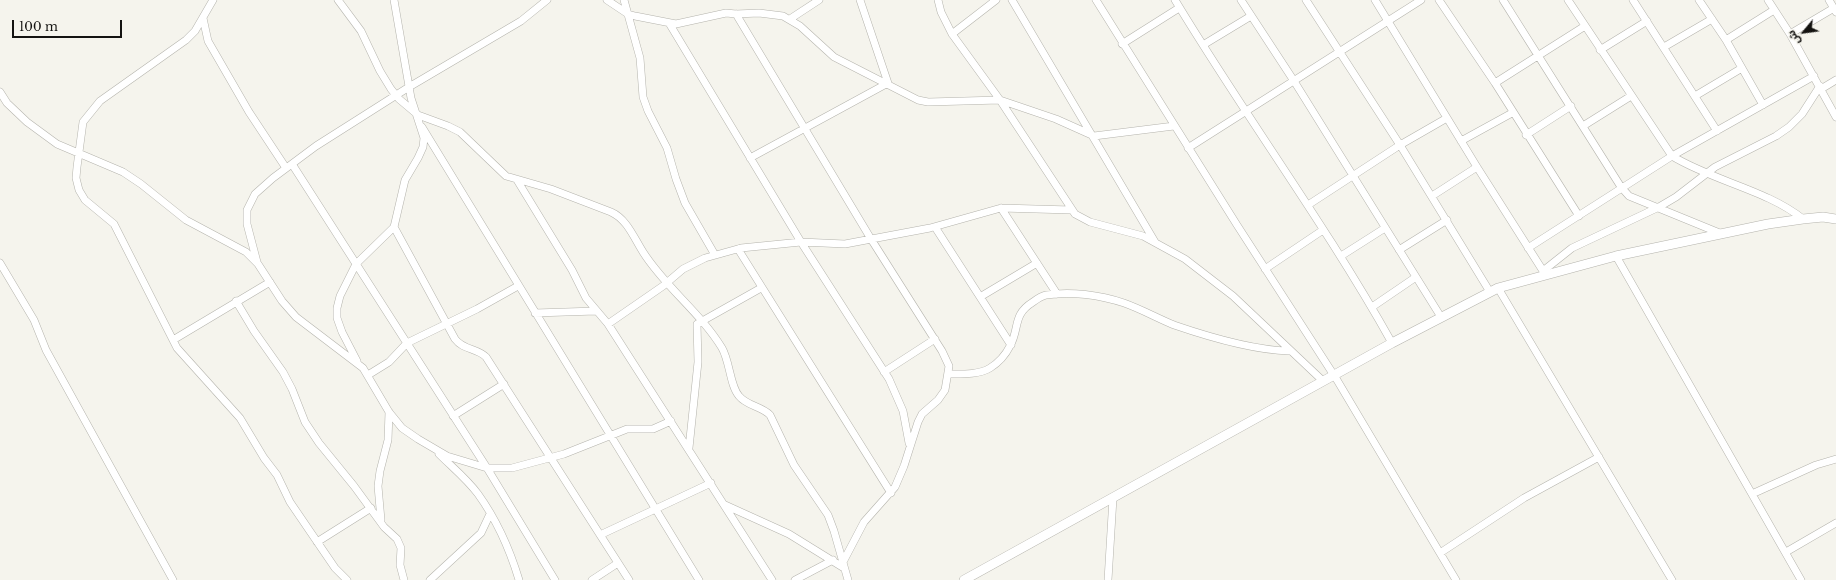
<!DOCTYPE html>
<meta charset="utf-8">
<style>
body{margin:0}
#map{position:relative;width:1836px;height:580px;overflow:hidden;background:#f5f4ed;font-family:"Libre Baskerville","Noto Sans Arabic",serif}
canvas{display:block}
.north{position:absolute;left:1784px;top:12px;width:40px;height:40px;-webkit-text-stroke:3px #f5f4ed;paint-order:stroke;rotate:241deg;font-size:11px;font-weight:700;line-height:16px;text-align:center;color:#141311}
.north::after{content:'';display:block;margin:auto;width:14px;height:18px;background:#141311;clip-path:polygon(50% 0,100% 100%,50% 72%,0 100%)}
.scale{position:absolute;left:12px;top:20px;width:110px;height:18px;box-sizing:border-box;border:2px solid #141311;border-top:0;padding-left:5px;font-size:12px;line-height:14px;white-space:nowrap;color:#141311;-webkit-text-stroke:3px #f5f4ed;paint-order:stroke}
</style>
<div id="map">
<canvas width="1836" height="580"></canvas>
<div class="north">ش</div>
<div class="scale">100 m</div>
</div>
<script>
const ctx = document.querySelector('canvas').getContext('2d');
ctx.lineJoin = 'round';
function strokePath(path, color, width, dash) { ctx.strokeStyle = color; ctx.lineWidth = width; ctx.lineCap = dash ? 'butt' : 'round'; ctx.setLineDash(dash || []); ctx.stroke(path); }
const minor = new Path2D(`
 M213 0 195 31 186 40 100 101 83 122 77 167 76 178 79 190 85 200 114 224 177 348 240 418 264 458 277 475 290 502 335 568 347 580
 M338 0 361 31 380 71 391 89 399 99 418 115 448 126 460 132 506 176 551 189 611 212C627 219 634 238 643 252 665 287 700 312 722 348 730 362 730 386 739 396 747 406 761 406 770 415L794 465 828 515 834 531 848 580
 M607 0 628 14 635 16 676 24 726 13 736 14 759 13 783 16 800 26 834 57 918 100 928 102 1000 100 1056 119 1094 136 1174 126
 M624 0 640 58 643 97 648 111 667 148 676 179 685 203 715 255
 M938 0 941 12 952 34 1000 100 1075 214 1090 222 1143 236 1185 259 1233 296 1323 381
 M1012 0 1155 242
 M1096 0 1237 225 1337 380 1456 580
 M1175 0C1245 116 1326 225 1392 343
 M1241 0 1294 81 1441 317
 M1306 0 1400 145 1490 292
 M1375 0 1477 167 1545 274
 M1439 0 1495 83 1579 216
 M1503 0 1621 187 1629 196 1722 234
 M1568 0 1672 156C1713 181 1767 190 1803 219
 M1633 0 1717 131
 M1699 0 1726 40 1763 105
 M1768 0 1790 34 1836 117
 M1829 0 1836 12
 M736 14 871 239 942 351 949 366 945 390 938 400 922 414 918 422 904 466 895 487 864 522 843 562
 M203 18 208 41 249 112 286 168
 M790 19 819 0
 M669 23 801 242 889 379 903 411 909 443
 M952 34 996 0
 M1790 34 1834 8
 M1726 40 1774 10
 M1122 44 1179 8
 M1203 45 1251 16
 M1664 47 1712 19
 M1600 50 1647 21
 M1495 83 1585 26
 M1821 89 1836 80
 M0 92 7 103 27 122 57 144 123 172 141 184 186 220 246 252 258 264 282 301 296 317 363 368 389 412 402 428 418 439 447 456 487 468H512L564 454 627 429H653L671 421
 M1695 96 1742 68
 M1583 126 1631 96
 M422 127 699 580
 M1526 135 1571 106
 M1461 141 1512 113
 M1188 148 1421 0
 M750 158 888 83 860 0
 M292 164 487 468 555 580
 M517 180 572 270 586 298 608 324 772 580
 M1432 196 1477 167
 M1308 205 1400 145 1447 118
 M1001 208 1057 294
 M394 227 455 339C463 350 477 348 486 357L629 580
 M935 227 1011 345
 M1528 248 1672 156 1814 76
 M738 249 891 493
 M1399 250 1447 220
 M1341 256 1385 228
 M1616 256 1801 580
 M257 262 247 224V210L255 194 273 178 316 146 409 87 521 21 547 0
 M0 263 34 320 46 350 173 580
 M1265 269 1323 230
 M1543 271 1572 248 1659 207 1676 197 1715 167 1776 136 1789 127 1802 114 1820 86
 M1498 288 1672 580
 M980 297 1037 263
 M236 301 254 331 283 372 292 389 305 422 319 443 354 486 384 527 397 539 401 548 400 565 404 580
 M1372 307 1416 277
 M535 313 596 311
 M608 324 663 286 683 269 705 258 741 248 801 242 845 244 930 228 1001 208 1071 210
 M173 340 270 282
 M357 361 342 332 337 318V308L340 296 356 264 394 227 405 180 418 158 423 147 424 138 411 98 394 0
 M884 372 935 339
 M948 374C961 374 979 375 990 368 998 363 1006 354 1010 346 1020 328 1012 315 1033 302 1037 299 1041 296 1046 295 1071 291 1100 295 1124 303 1141 309 1157 318 1174 325 1209 337 1253 350 1289 351
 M368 375 389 362 407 343 477 309 518 286
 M453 416 504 384
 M689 448 698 362 697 324 761 288
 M439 454C452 467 467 479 478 494 496 519 510 550 519 580
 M1752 494 1816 465 1836 459
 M725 505 789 534 844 568
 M381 520 378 486 380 471 388 440 389 412
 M600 535 711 483
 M317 542 371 508
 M1786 552 1836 523
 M1440 553 1524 498 1599 457
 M430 580 481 533 490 514
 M592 580 618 563
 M795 580 833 560
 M1108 580 1113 498`);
const tertiary = new Path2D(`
 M964 580 1392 343 1498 288 1616 256 1768 224 1803 219 1823 217 1836 219`);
strokePath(minor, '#b4b3ac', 8);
strokePath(tertiary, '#b4b3ac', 10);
strokePath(minor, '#fff', 7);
strokePath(tertiary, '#fff', 9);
</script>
